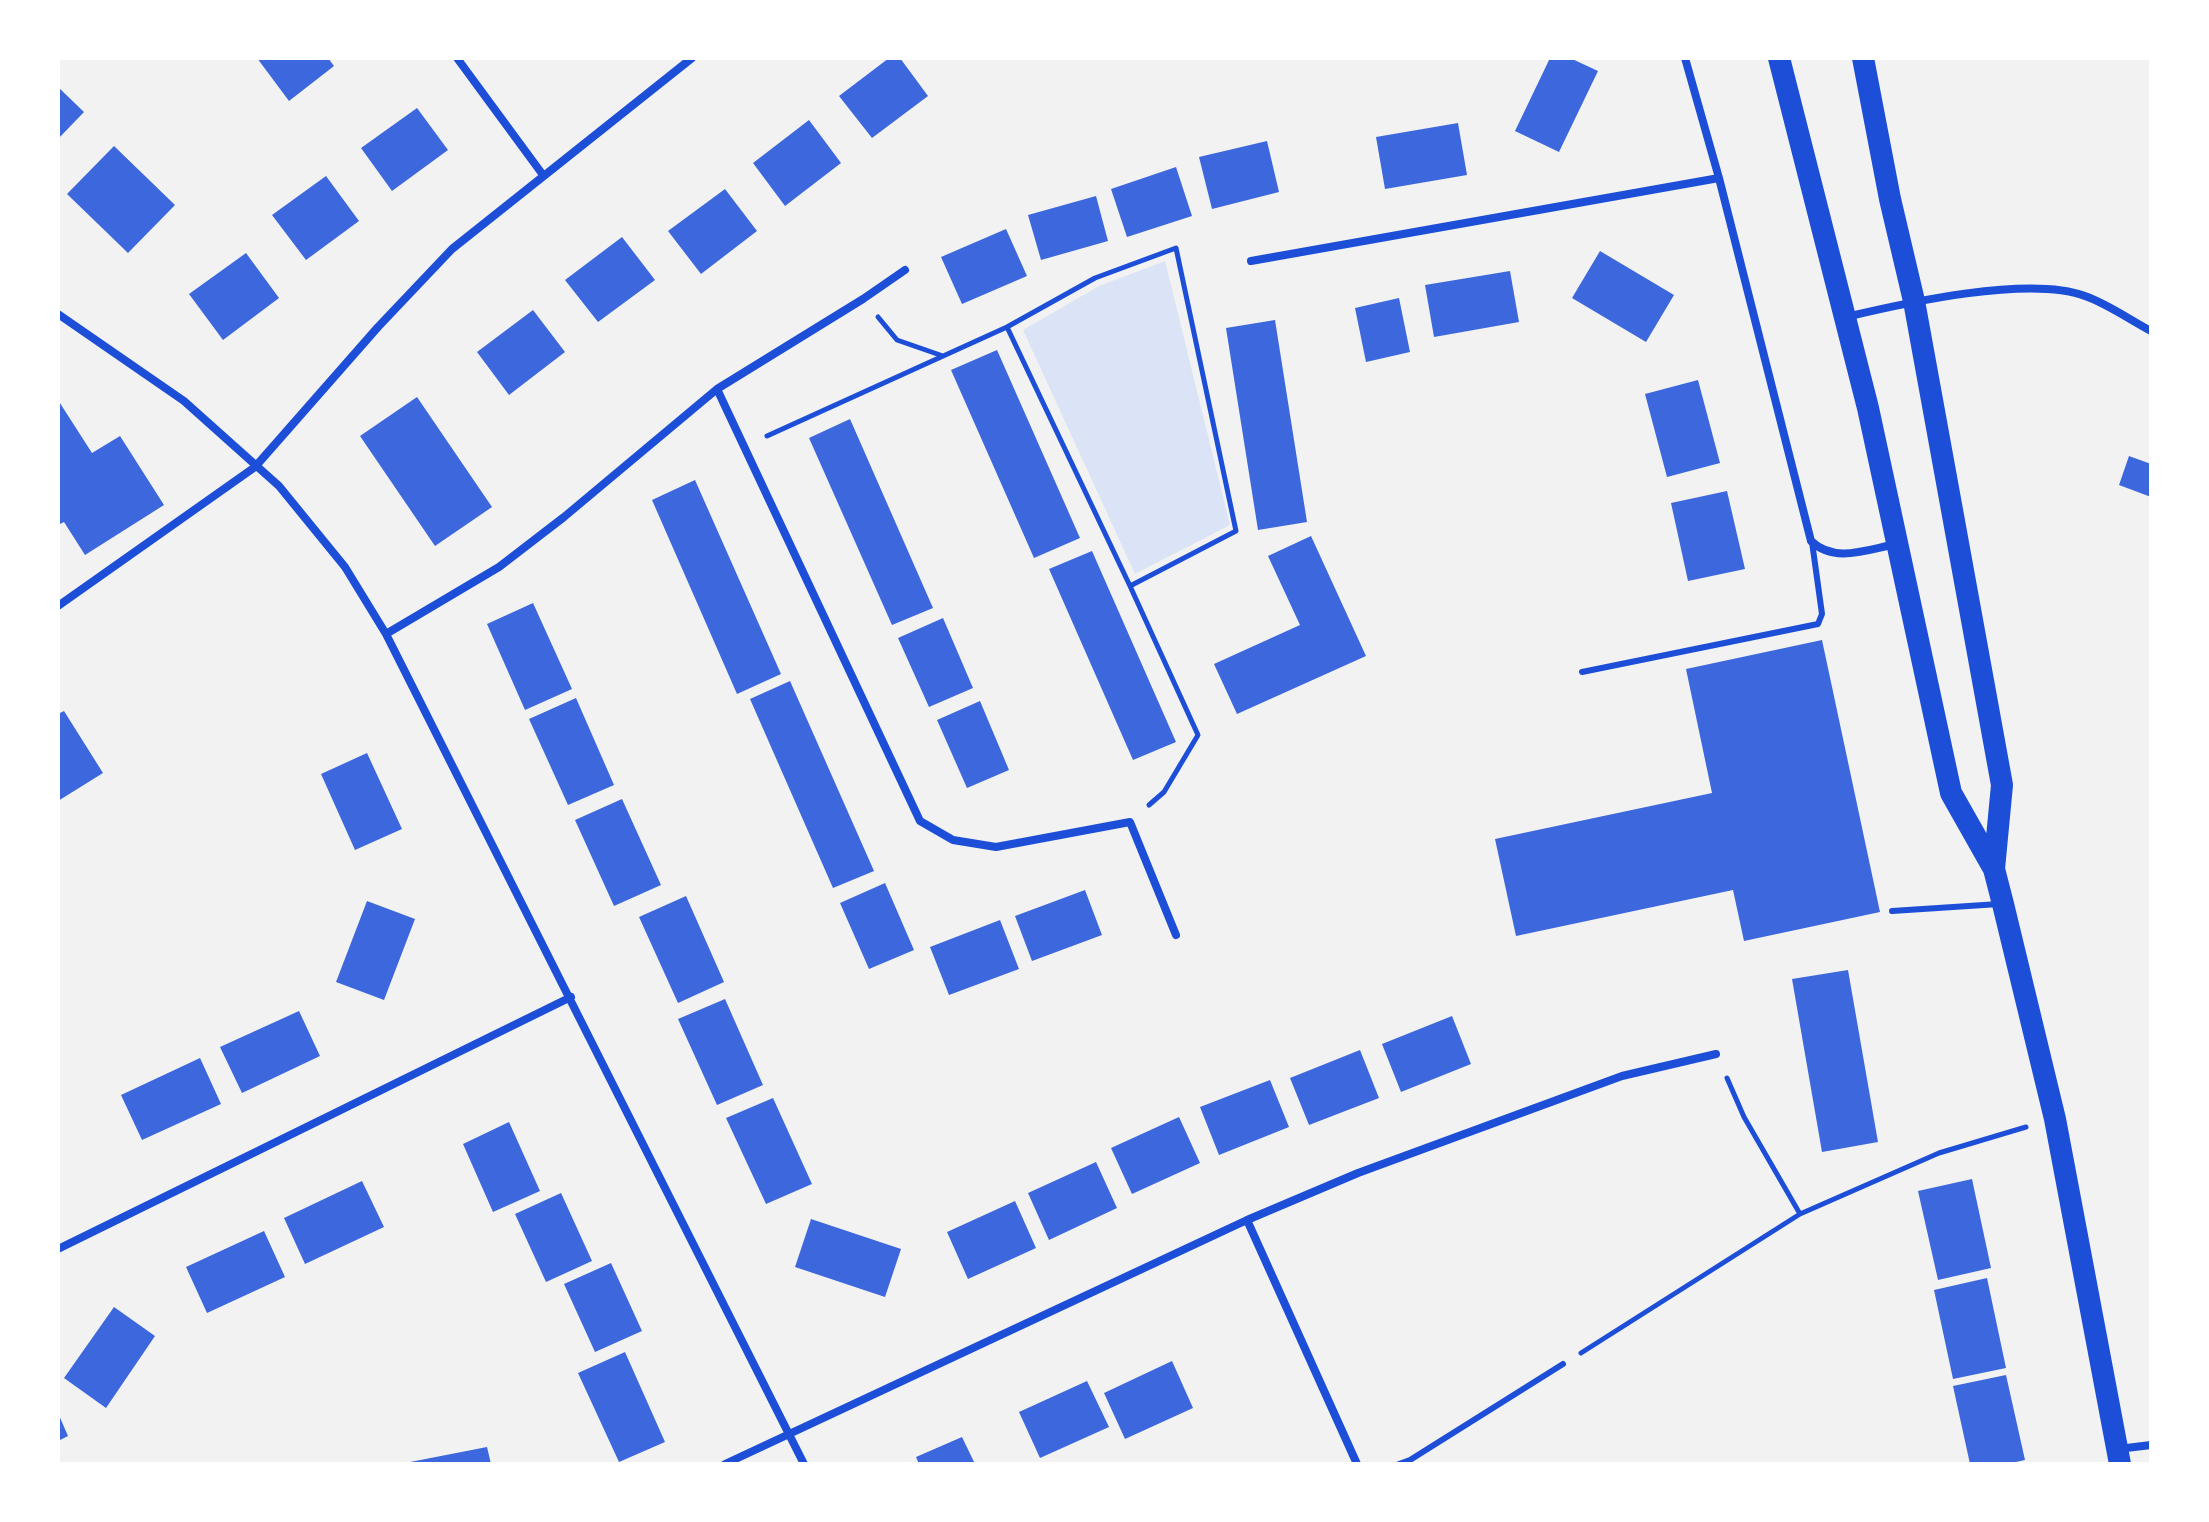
<!DOCTYPE html>
<style>
body{margin:0}
#map{position:relative;width:2209px;height:1522px;overflow:hidden;background:#f2f2f2;font-family:Commissioner,sans-serif}
canvas{display:block}
.frame{position:absolute;inset:0;border:60px solid #fff;pointer-events:none}
</style>
<div id="map">
<canvas width="2209" height="1522"></canvas>
<div class="frame"></div>
</div>
<script>
const ctx = document.querySelector('canvas').getContext('2d');
ctx.lineJoin = 'round';
function fillPath(path, color) { ctx.fillStyle = color; ctx.fill(path, 'evenodd'); }
function strokePath(path, color, width, dash) { ctx.strokeStyle = color; ctx.lineWidth = width; ctx.lineCap = dash ? 'butt' : 'round'; ctx.setLineDash(dash || []); ctx.stroke(path); }
fillPath(new Path2D(`
 M1165 261 1230 525 1135 574 1023 330 1099 286Z`), '#dbe4f7');
fillPath(new Path2D(`
 M257 58H328L334 66 289 101Z
 M889 58H900L928 96 872 138 839 96Z
 M1550 58H1570L1598 71 1559 152 1515 131Z
 M58 87 84 112 58 139Z
 M417 108 448 150 392 191 361 148Z
 M809 120 841 163 785 206 753 163Z
 M1458 123 1467 175 1385 189 1376 137Z
 M1267 141 1279 192 1212 209 1199 157Z
 M114 146 175 205 128 253 67 194Z
 M1176 167 1192 216 1127 237 1111 189Z
 M326 176 359 221 306 260 272 215Z
 M725 189 757 231 701 274 668 231Z
 M1096 196 1108 241 1041 260 1028 215Z
 M1006 229 1027 276 962 304 941 257Z
 M622 237 655 280 598 322 565 280Z
 M1600 251 1674 295 1646 342 1572 298Z
 M246 253 279 298 223 340 189 294Z
 M1510 271 1519 322 1434 337 1425 285Z
 M1399 298 1410 352 1366 362 1355 308Z
 M533 310 565 352 509 395 477 352Z
 M1275 320 1307 522 1258 530 1226 328Z
 M997 350 1080 538 1034 558 951 370Z
 M1698 380 1720 463 1667 477 1645 394Z
 M417 397 492 507 435 546 360 436Z
 M58 400 92 453 120 436 164 505 85 555 64 522 58 525Z
 M850 419 933 608 892 625 809 438Z
 M2129 456 2151 464V497L2119 485Z
 M695 480 781 674 737 694 652 500Z
 M1727 491 1745 569 1688 581 1671 503Z
 M1311 536 1366 656 1237 714 1214 664 1300 625 1268 556Z
 M1092 551 1176 742 1133 760 1049 569Z
 M533 603 572 689 525 710 487 624Z
 M943 618 973 688 929 707 898 638Z
 M1822 640 1880 912 1744 941 1733 890 1516 936 1495 839 1712 793 1686 669Z
 M790 681 874 871 833 888 750 699Z
 M576 698 614 785 568 805 529 719Z
 M980 701 1009 770 967 788 937 720Z
 M64 711 103 773 58 801V714Z
 M367 753 402 829 355 850 321 774Z
 M622 799 661 885 614 906 575 820Z
 M885 883 914 950 869 969 840 903Z
 M1085 890 1102 935 1032 961 1015 916Z
 M686 896 724 982 678 1003 639 917Z
 M367 901 415 919 384 1000 336 982Z
 M1000 920 1019 969 949 995 930 947Z
 M1848 970 1878 1142 1822 1152 1792 979Z
 M725 999 763 1085 717 1105 678 1019Z
 M299 1011 320 1056 242 1093 220 1047Z
 M1452 1016 1471 1064 1401 1092 1382 1044Z
 M1360 1050 1379 1098 1309 1125 1290 1078Z
 M200 1058 221 1104 142 1140 121 1095Z
 M1270 1080 1289 1127 1219 1155 1200 1107Z
 M773 1098 812 1184 766 1204 726 1118Z
 M1179 1117 1200 1163 1132 1194 1111 1148Z
 M509 1122 540 1191 493 1212 463 1144Z
 M1096 1162 1117 1208 1049 1240 1028 1193Z
 M1972 1179 1991 1268 1938 1280 1918 1191Z
 M362 1181 384 1227 305 1264 284 1218Z
 M561 1193 592 1261 546 1282 515 1214Z
 M1015 1201 1036 1248 968 1279 947 1232Z
 M811 1219 901 1249 885 1297 795 1267Z
 M264 1231 285 1277 207 1313 186 1267Z
 M611 1263 642 1331 595 1352 564 1284Z
 M1987 1278 2006 1368 1953 1379 1934 1290Z
 M114 1307 155 1336 106 1408 64 1378Z
 M625 1352 665 1442 619 1462 578 1373Z
 M1172 1361 1193 1408 1125 1439 1104 1393Z
 M2006 1375 2025 1460 2007 1464H1970L1953 1386Z
 M1087 1381 1109 1427 1040 1458 1019 1412Z
 M58 1413 68 1436 58 1441Z
 M962 1437 975 1464H919L916 1457Z
 M487 1447 491 1464H405V1463Z`), '#3d67dc');
strokePath(new Path2D(`
 M878 317 897 340 943 356
 M1007 327 1130 586
 M767 436 1007 327 1095 278 1176 248 1236 531 1130 586 1198 735 1164 792 1149 805
 M1727 1078 1744 1117 1800 1214
 M1581 1353 1800 1214 1939 1153 2026 1127`), '#1d4ed8', 5);
strokePath(new Path2D(`
 M1582 672 1818 624 1822 614 1812 542
 M1892 911 1999 904
 M1399 1464 1410 1460 1563 1364`), '#1d4ed8', 6);
strokePath(new Path2D(`
 M457 58 543 175
 M1685 58 1719 178 1811 541C1835 564 1868 549 1897 544
 M1251 261 1719 178
 M58 314 184 401 279 486 345 567 386 634 804 1464
 M1846 317C1905 303 2029 275 2085 296 2108 304 2130 320 2151 331
 M717 389 920 821 953 840 996 847 1130 822 1176 935
 M58 606 255 467 378 327 452 249 692 58
 M386 634 499 567 564 517 717 389 863 299 905 270
 M1247 1220 1357 1464
 M58 1249 571 997
 M2118 1449 2151 1445
 M725 1464 1247 1220 1358 1173 1622 1076 1716 1054`), '#1d4ed8', 8);
strokePath(new Path2D(`
 M1779 58 1868 408 1951 793 1994 869 2003 904 2055 1119 2120 1464
 M1863 58 1890 199 1914 301 2002 785 1994 869`), '#1d4ed8', 22);
</script>
